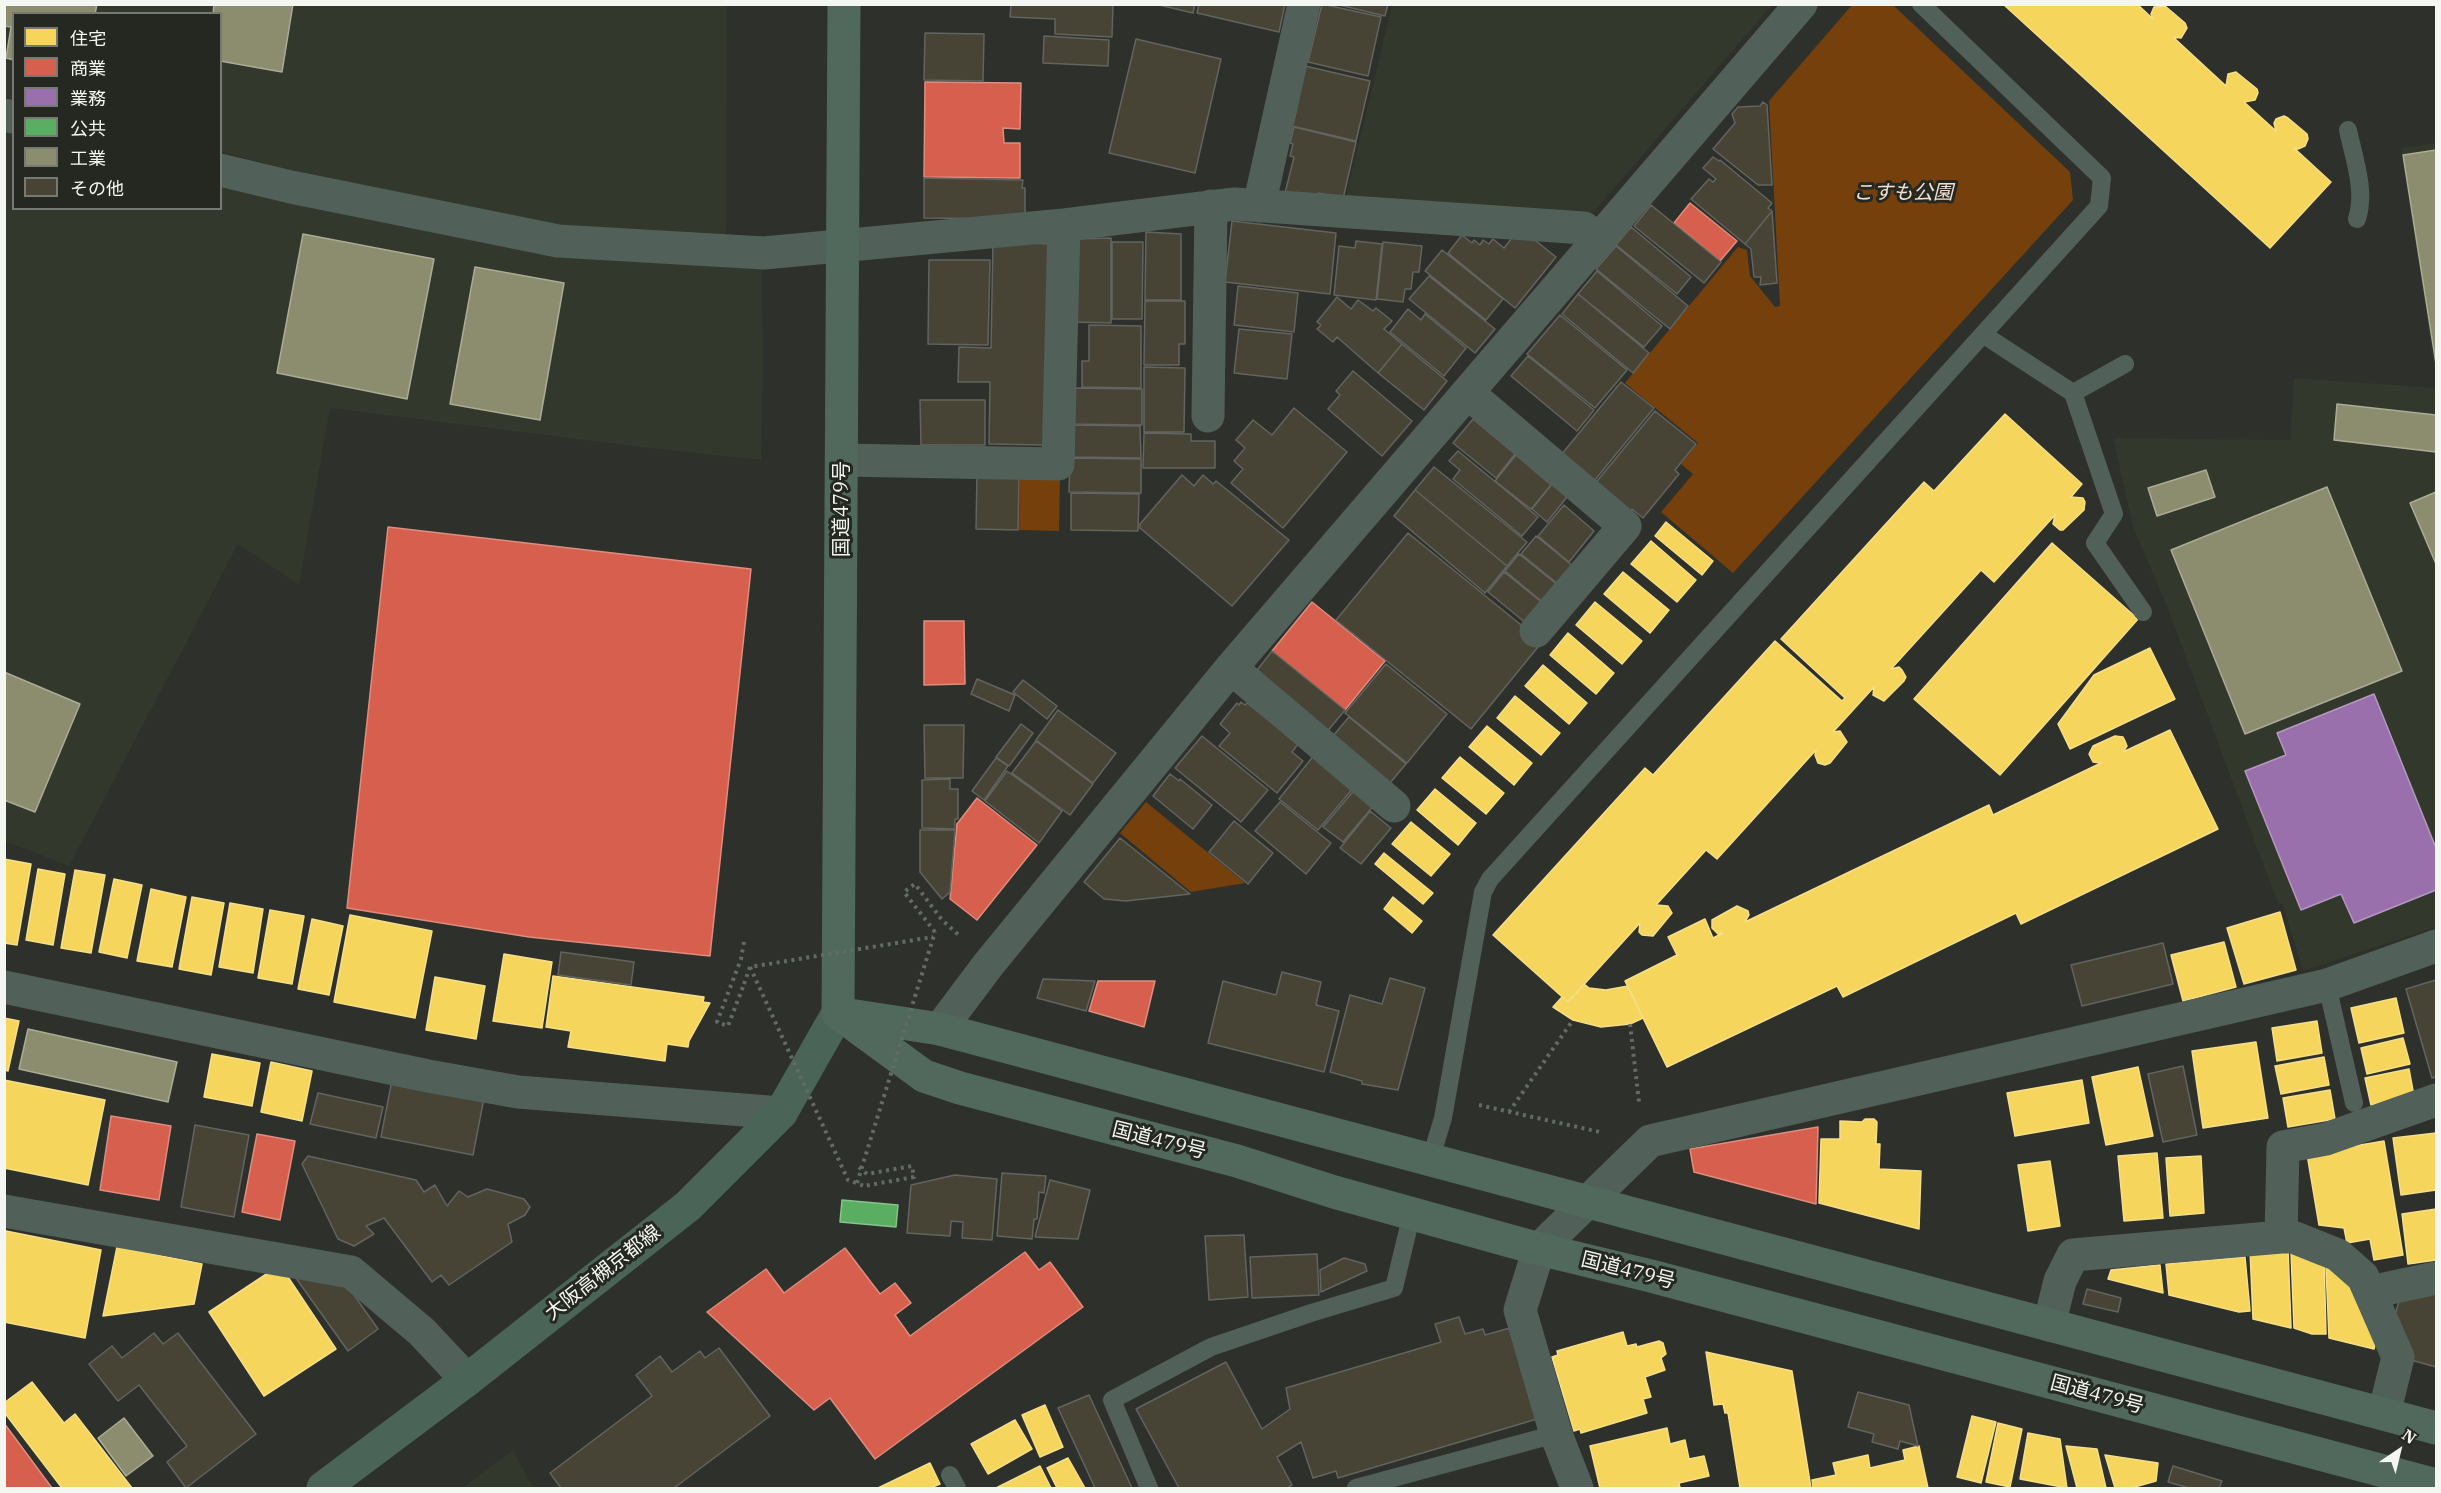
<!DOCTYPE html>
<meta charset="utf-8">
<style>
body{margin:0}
#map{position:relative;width:2441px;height:1493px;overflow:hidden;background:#2e302b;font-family:"IBM Plex Serif","Noto Sans JP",serif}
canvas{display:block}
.frame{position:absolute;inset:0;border:6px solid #f4f6f1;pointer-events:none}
.legend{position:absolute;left:12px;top:12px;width:210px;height:198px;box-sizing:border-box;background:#242820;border:2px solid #777a74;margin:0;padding:8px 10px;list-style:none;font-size:18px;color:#f4f6f1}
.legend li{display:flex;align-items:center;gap:12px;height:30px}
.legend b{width:30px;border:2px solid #777a74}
.north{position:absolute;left:2369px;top:1421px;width:60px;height:60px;-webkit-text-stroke:4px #242820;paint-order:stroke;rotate:35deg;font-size:16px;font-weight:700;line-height:24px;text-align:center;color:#f4f6f1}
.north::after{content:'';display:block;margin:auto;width:21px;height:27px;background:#f4f6f1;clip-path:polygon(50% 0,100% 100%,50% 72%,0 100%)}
</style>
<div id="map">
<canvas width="2441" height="1493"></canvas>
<div class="frame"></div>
<ul class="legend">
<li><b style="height:16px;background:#f6d55c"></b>住宅</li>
<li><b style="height:16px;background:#d6604d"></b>商業</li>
<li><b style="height:16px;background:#9970ab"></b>業務</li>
<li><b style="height:16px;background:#5aae61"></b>公共</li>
<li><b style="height:16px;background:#8c8c6e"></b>工業</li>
<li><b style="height:16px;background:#474435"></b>その他</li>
</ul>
<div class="north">N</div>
</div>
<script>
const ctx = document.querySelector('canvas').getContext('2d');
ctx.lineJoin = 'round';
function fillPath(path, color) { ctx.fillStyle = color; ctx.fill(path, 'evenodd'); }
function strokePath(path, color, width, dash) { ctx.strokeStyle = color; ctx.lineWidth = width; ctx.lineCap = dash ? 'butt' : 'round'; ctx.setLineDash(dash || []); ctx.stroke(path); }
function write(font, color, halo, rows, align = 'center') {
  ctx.font = font + ' "IBM Plex Serif","Noto Sans JP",serif'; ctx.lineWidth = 6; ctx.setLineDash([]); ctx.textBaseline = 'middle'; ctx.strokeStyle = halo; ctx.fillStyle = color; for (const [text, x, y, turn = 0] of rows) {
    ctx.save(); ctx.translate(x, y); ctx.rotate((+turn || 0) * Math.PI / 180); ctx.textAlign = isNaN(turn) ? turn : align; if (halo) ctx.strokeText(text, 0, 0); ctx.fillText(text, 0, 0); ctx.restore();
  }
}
fillPath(new Path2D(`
 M4 5H727L726 239 558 226 295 171 221 152 220 14H14L13 99 5 97Z
 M1392 5H1772L1592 214 1345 201Z
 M4 130 13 133 14 208H220L221 185 762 266 763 366 761 460 640 447 330 408 299 585 238 544 69 866 5 841Z
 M2436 143V379L2401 148Z
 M2294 378 2436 388V927L2303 971 2282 903 2278 904 2168 609 2133 527 2113 438 2290 440Z
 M513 1450 533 1488H462Z`), '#32382b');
fillPath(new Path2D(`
 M1852 5H1893L2070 172 2073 200 1733 573 1661 512 1693 474 1681 464 1698 443 1625 383 1738 247 1747 250 1750 276 1775 307 1780 306 1769 101Z
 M1020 474 1060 475 1059 531 1019 530Z
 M1146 802 1245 883 1191 892 1120 833Z`), '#75400c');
const homes = new Path2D(`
 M2003 4H2137L2153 19 2151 14 2154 7 2165 6 2185 23 2187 28 2181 38 2173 37 2226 86 2228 74 2236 72 2257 89 2258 93 2255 100 2244 102 2276 131 2274 123 2276 119 2284 116 2288 118 2307 134 2308 139 2305 146 2298 149 2294 148 2331 182 2270 248Z
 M2005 414 2082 484 2071 497 2083 498 2085 502 2084 510 2063 530H2060L2053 524 2055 515 1994 582 1981 570 1891 669 1899 667 1902 670 1906 677 1904 681 1884 701 1873 695 1874 687 1833 732 1840 731 1847 742 1830 763 1825 765 1818 763 1815 755 1816 750 1717 859 1706 850 1656 905 1668 906 1672 913 1653 936 1642 935 1639 932 1640 923 1568 1002 1493 935 1645 768 1653 775 1775 641 1842 701 1845 698 1781 639 1924 482 1934 491Z
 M1666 522 1713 561 1702 575 1655 536Z
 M1651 541 1696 580 1677 602 1631 564Z
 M2052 543 2138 619 2000 775 1914 699Z
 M1623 572 1669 610 1650 633 1604 594Z
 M1595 602 1642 641 1622 664 1576 625Z
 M1568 633 1614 673 1596 694 1550 655Z
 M2150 648 2175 699 2070 749 2058 724 2094 675Z
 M1543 665 1587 703 1569 724 1525 686Z
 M1515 696 1560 733 1541 755 1497 718Z
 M1487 726 1532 763 1514 785 1469 747Z
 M2170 730 2218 829 2021 924 2016 913 1843 997 1837 986 1667 1067 1625 981 1677 955 1668 937 1705 919 1713 938 1723 933 1718 934 1712 928V920L1737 906 1748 911 1749 915 1745 922 1989 805 1993 815 2101 763 2093 762 2089 754 2093 746 2115 736 2123 737 2125 741 2127 746 2123 752Z
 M1460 757 1504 793 1486 814 1442 778Z
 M1435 789 1476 823 1458 845 1417 810Z
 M1411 822 1450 854 1431 876 1392 844Z
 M1384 853 1433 893 1423 904 1375 864Z
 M4 859 31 864 17 945 4 943Z
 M38 869 65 874 53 945 26 940Z
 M75 870 105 875 91 953 61 948Z
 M114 879 142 885 127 958 99 952Z
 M151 889 186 897 172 967 137 961Z
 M192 897 224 903 211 975 179 969Z
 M1393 897 1422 921 1412 933 1384 909Z
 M230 903 263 909 253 973 219 967Z
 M270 910 304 916 292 984 258 978Z
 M2280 912 2296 970 2244 984 2227 928Z
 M350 915 432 931 415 1018 334 1002Z
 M312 919 343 926 329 995 298 989Z
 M2224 942 2236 987 2183 1001 2171 955Z
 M504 954 552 962 542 1028 493 1021Z
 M553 976 704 997 703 1002 710 1003 689 1041 688 1047 667 1044 665 1061 568 1047 571 1031 546 1027Z
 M435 977 485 986 476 1039 426 1030Z
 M1584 984 1589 988 1606 990 1628 986 1643 1018 1630 1024 1601 1027 1573 1020 1553 1007 1562 997 1568 1002Z
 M2396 998 2404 1033 2359 1043 2351 1008Z
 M4 1018 19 1021 8 1071 4 1070Z
 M2317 1021 2322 1053 2277 1061 2272 1028Z
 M2403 1038 2410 1064 2367 1074 2361 1048Z
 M2256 1042 2268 1118 2203 1128 2192 1051Z
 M212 1054 260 1063 252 1106 204 1097Z
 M2324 1057 2329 1085 2281 1094 2275 1066Z
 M271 1062 312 1071 302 1121 261 1112Z
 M2138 1067 2153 1136 2106 1145 2092 1077Z
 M2409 1069 2414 1096 2371 1105 2365 1078Z
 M4 1080 105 1100 88 1185 4 1168Z
 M2082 1080 2089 1123 2015 1136 2007 1093Z
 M2330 1090 2335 1119 2288 1127 2283 1098Z
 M1865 1119H1874L1877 1122 1876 1144H1880L1879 1169 1921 1171 1919 1229 1819 1203 1821 1139H1840V1121L1862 1122Z
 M2436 1133V1190L2401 1195 2393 1138Z
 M2384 1141 2403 1255 2374 1260 2370 1239 2347 1243 2344 1228 2319 1225 2307 1154Z
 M2157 1153 2163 1218 2124 1221 2118 1156Z
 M2201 1156 2204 1213 2170 1216 2166 1158Z
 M2050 1161 2060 1226 2028 1231 2018 1165Z
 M2436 1209V1260L2408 1264 2402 1214Z
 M6 1231 101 1250 85 1338 4 1322Z
 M117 1247 202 1264 194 1304 103 1316Z
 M2288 1249 2291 1328 2253 1319 2250 1251Z
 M2291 1252 2324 1257 2326 1334H2312L2294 1328Z
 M2245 1257 2250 1311 2239 1312 2169 1295 2166 1264Z
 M280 1265 336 1349 264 1396 209 1312Z
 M2160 1265 2163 1293 2108 1279 2111 1270Z
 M2326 1267 2349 1275 2376 1341 2374 1349 2329 1338Z
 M1623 1332 1627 1346 1636 1344 1637 1347 1659 1341 1663 1343 1666 1354 1661 1358 1665 1370 1645 1377 1651 1397 1643 1399 1647 1413 1581 1433 1580 1429 1574 1431 1552 1357 1558 1355 1557 1351Z
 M1706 1352 1792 1371 1811 1488H1740L1728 1413H1725L1723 1404 1714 1405Z
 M32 1382 64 1423 75 1414 132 1488H62L4 1412V1403Z
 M1045 1405 1063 1447 1040 1457 1022 1415Z
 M1972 1416 1996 1422 1981 1483 1957 1477Z
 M1015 1420 1032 1449 988 1474 971 1444Z
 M1998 1423 2022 1429 2010 1487 1986 1482Z
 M1667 1428 1670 1444 1685 1440 1689 1459 1704 1456 1709 1476 1679 1483 1680 1488H1600L1590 1446Z
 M2028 1433 2060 1439 2067 1488 2020 1479Z
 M1919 1446 1928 1488H1813L1812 1480 1836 1475 1833 1463 1868 1455 1870 1468 1905 1460 1903 1450Z
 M2066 1446 2097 1449 2106 1488H2077Z
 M2105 1455 2158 1463 2156 1481 2131 1488H2115Z
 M1068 1458 1085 1488H1057L1047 1468Z
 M930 1463 940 1484 930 1488H878Z
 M1040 1466 1051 1488H996Z`);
fillPath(homes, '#f6d55c');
strokePath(homes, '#f5df89', 1.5);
const shops = new Path2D(`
 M925 82 1021 83 1020 129 1003 128 1004 143H1020V178L924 177Z
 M1690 203 1737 241 1720 261 1674 223Z
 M388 527 751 569 710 956 529 937 347 908Z
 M1312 602 1385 661 1345 710 1272 651Z
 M924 621H964L965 684 924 685Z
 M977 798 1037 845 977 920 950 899 957 824Z
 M1098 981H1155L1144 1027 1089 1011Z
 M111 1116 171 1126 159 1200 100 1190Z
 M1818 1127 1816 1204 1694 1172 1690 1149Z
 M257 1134 295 1141 280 1220 242 1212Z
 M845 1248 880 1294 895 1283 911 1303 895 1315 910 1336 1025 1252 1039 1270 1050 1262 1083 1307 875 1459 830 1398 814 1410 707 1312 766 1269 784 1293Z
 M4 1423 52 1488H4Z`);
fillPath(shops, '#d6604d');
strokePath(shops, '#df8d7e', 1.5);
const offices = new Path2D(`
 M2374 694 2436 848V890L2354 923 2341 894 2301 910 2245 771 2286 755 2277 733Z`);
fillPath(offices, '#9970ab');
strokePath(offices, '#b498c0', 1.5);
const public = new Path2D(`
 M842 1200 898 1205 896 1227 840 1222Z`);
fillPath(public, '#5aae61');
strokePath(public, '#88c48c', 1.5);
const industry = new Path2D(`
 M4 4H97L95 14H14V60L6 58 11 27 4 26Z
 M214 4H293L282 72 220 61V14H213Z
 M2436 150V364L2403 155Z
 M303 234 434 259 407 399 277 373Z
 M475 267 564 283 540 420 450 404Z
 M2337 404 2436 415V452L2334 440Z
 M2206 470 2215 497 2157 516 2148 488Z
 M2327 487 2402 671 2245 734 2171 550Z
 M2436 492V564L2410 503Z
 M4 672 80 704 35 812 4 800Z
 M28 1029 177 1062 168 1102 19 1069Z
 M124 1418 153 1456 126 1476 98 1438Z`);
fillPath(industry, '#8c8c6e');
strokePath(industry, '#abac95', 1.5);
const building = new Path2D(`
 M1011 4H1113L1112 37 1055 34V19L1010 17Z
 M1155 4H1195L1193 13Z
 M1199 4H1285L1279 32 1197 13Z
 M1322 4 1381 17 1368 76 1308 62Z
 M1335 4H1388L1385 16Z
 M925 33 984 34 983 81 924 80Z
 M1044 36 1109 40 1108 66 1043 63Z
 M1136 39 1221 59 1195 173 1109 153Z
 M1305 66 1370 81 1356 141 1292 126Z
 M1763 102 1767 105 1772 185H1758L1713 149 1735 123 1732 114 1738 107 1760 106Z
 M1294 127 1356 142 1343 199 1319 193 1317 200 1285 193 1294 157 1290 156 1293 144 1290 143Z
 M1713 157 1719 161 1720 160 1772 203 1768 208 1772 211 1745 244 1691 199 1709 179 1713 182 1716 179 1703 168Z
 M924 178 1023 180 1022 188H1025V219L924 218Z
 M1651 205 1721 262 1704 283 1634 226Z
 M1772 211 1777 283 1760 285 1761 277H1754L1751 249 1745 244Z
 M1232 221 1336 233 1330 294 1225 282Z
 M1631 227 1691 277 1677 294 1616 245Z
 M1146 232 1181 234V300H1145Z
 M1462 235 1472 243 1474 240 1480 245 1483 240 1489 244 1493 239 1504 248 1512 238 1531 237 1556 257 1515 308 1448 253Z
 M1111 238V323L1073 322V239Z
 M1356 241 1382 244 1376 300 1334 295 1339 246 1355 248Z
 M993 242 1053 244 1045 445 989 444 990 382H958L959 347 991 348Z
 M1112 242H1143L1142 319H1112Z
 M1383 242 1422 246 1419 272H1413L1411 289H1405L1403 302 1377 299Z
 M1616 246 1688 306 1670 329 1596 269Z
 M1442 250 1503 299 1486 320 1425 271Z
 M929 260H990L988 345 928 344Z
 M1597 271 1662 326 1644 347 1578 294Z
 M1429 276 1495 329 1475 353 1409 299Z
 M1238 286 1298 293 1294 332 1234 325Z
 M1578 294 1649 353 1633 373 1562 314Z
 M1337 297 1351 309 1358 300 1373 311 1376 308 1392 321 1384 329 1402 344 1378 373 1337 337 1333 342 1317 329 1321 325 1317 322Z
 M1145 301H1185V344H1179V365H1144Z
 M1408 309 1421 320 1425 314 1466 348 1444 376 1390 332Z
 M1560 315 1627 370 1595 408 1527 354Z
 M1089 325 1141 326V388L1082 387V361H1089Z
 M1239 329 1292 334 1287 379 1234 373Z
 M1402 344 1447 381 1424 410 1378 373Z
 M1528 356 1594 410 1577 431 1511 376Z
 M1144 367 1185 368 1184 432H1144Z
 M1353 371 1412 421 1382 456 1328 409 1340 395 1336 391Z
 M1621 382 1654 408 1594 481 1561 455Z
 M1070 388 1142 389V425L1069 424Z
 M920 400H985V445H921Z
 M1294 408 1347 452 1283 528 1231 483 1243 469 1234 461 1245 448 1236 440 1253 420 1272 435Z
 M1655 411 1696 444 1675 470 1679 474 1643 518 1632 509 1627 515 1593 486Z
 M1473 419 1515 454 1496 478 1453 443Z
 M1074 425 1140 426 1141 458 1073 457Z
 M1144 433 1191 434V441H1215V468H1143Z
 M1458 451 1538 517 1522 536 1453 479 1460 470 1449 461Z
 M1516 455 1551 485 1531 509 1495 481Z
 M1070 458 1141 459V493L1069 492Z
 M1434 467 1527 542 1507 566 1415 490Z
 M977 474 1019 476 1018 530 976 529Z
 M1182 475 1194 486 1203 475 1213 484 1216 481 1289 540 1232 606 1140 528V524Z
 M1552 484 1567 497 1547 522 1532 509Z
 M1415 490 1507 566 1485 593 1394 516Z
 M1071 493 1139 494 1138 531 1071 530Z
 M1564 505 1594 531 1569 562 1538 536Z
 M1408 533 1542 642 1471 729 1336 620Z
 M1536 536 1579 571 1564 589 1521 554Z
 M1519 554 1559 586 1545 604 1505 571Z
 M1504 572 1544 604 1527 624 1488 592Z
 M1272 651 1345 710 1326 733 1254 674Z
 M1386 664 1447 714 1407 763 1345 713Z
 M977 679 1015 695 1009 711 971 694Z
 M1023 680 1057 706 1047 719 1013 692Z
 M1241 702 1245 705 1247 703 1298 744 1292 752 1303 761 1277 793 1219 746 1230 733 1220 724 1237 703 1239 705Z
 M1058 710 1116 753 1093 783 1036 740Z
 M1349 717 1406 764 1389 784 1332 737Z
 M1021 724 1033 733 1009 766 996 757Z
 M924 725H964L963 778H925Z
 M1202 736 1268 790 1241 822 1175 768Z
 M1036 741 1093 784 1070 815 1012 773Z
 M1315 754 1354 787 1318 830 1279 799Z
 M996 758 1008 766 984 800 972 791Z
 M1007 771 1062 811 1039 843 985 801Z
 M1170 774 1179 781 1180 779 1212 805 1193 829 1153 796Z
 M950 779V789H958V819H955V829L922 828V780Z
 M1356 788 1375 804 1343 842 1323 827Z
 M1280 802 1331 843 1306 874 1255 831Z
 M1370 811 1391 828 1361 864 1340 848Z
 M1234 821 1273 853 1248 884 1209 852Z
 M920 830H955L950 892 942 899 920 872Z
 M1120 838 1190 894 1126 901 1104 899 1084 882Z
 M2163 943 2173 984 2082 1006 2071 965Z
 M561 952 634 962 631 985 558 975Z
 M1282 972 1321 982 1316 1005 1339 1011 1324 1072 1208 1043 1223 981 1276 995Z
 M1390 978 1425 988 1398 1090 1362 1084V1081L1330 1072 1350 995 1382 1004Z
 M1043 979 1095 981 1086 1011 1037 998Z
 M2436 980V1077L2432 1078 2406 989Z
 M2183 1066 2197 1135 2163 1142 2148 1074Z
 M392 1080 484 1098 473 1155 381 1137Z
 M318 1093 383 1107 376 1138 310 1124Z
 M195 1125 249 1135 234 1217 181 1207Z
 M308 1156 416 1180 424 1192 435 1185 447 1206 459 1191 468 1197 487 1189 524 1199 530 1207 525 1215 508 1224 512 1242 449 1285 441 1275 432 1282 384 1218 366 1226 374 1234 354 1246 338 1239 302 1164Z
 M1002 1173 1046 1176 1044 1193 1039 1192 1037 1219H1034L1032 1239 997 1236Z
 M955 1175 997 1179 992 1240 962 1238 963 1222 951 1221 950 1236 907 1233 911 1185Z
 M1050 1180 1090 1190 1078 1239 1035 1237Z
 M1244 1235 1248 1297 1209 1300 1205 1236Z
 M1317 1254 1319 1295 1252 1298 1250 1257Z
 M1344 1258 1365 1264 1367 1271 1321 1292 1320 1270Z
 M293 1274 344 1281 378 1329 348 1351Z
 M2087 1289 2121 1298 2118 1312 2083 1304Z
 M2436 1292V1367L2411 1360 2394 1318 2400 1298Z
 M1459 1317 1465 1334 1483 1329 1485 1335 1510 1328 1537 1419 1338 1478 1336 1471 1313 1478 1301 1442 1277 1457 1292 1485 1287 1488H1179L1136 1409 1226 1362 1262 1429 1290 1409 1286 1388 1441 1342 1435 1324Z
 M154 1333 163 1344 178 1333 256 1434 186 1488 167 1462 187 1446 139 1385 118 1401 89 1364 112 1346 122 1358Z
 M719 1348 770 1416 674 1488H561L550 1473 652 1396 636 1375 660 1356 672 1372 700 1351 705 1358Z
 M1858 1392 1909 1405 1918 1446 1900 1441 1898 1449 1872 1442 1874 1434 1848 1427Z
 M1089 1395 1132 1488H1095L1058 1408Z
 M2173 1466 2222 1481 2219 1488H2189L2168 1482Z`);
fillPath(building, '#474435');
strokePath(building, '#63645f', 1.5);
strokePath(new Path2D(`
 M935 932 904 892 915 884 942 920 961 937
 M744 942 741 959 717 1022 728 1026 744 984
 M1630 1024 1639 1102
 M1479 1105 1600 1132
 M1509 1112 1573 1020
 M859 1167 867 1174 912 1166 914 1177 864 1186`), '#626c66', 4, [3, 4.5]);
strokePath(new Path2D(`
 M2348 130C2354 159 2366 190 2357 219
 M1984 335 2073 393 2125 364
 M2073 393 2114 514 2095 543 2143 612
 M2327 985 2354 1103
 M1430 1161 1443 1118 1483 892 1490 879 2099 206 2102 178 1921 4
 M950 1475 957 1488
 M1149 1488 1112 1400 1211 1347 1311 1313 1394 1288 1412 1213
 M1356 1488 1556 1434`), '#516058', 18);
strokePath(new Path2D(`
 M4 115 14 117
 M220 170 291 187 558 241 764 253 1064 225 1235 204 1584 228 1599 239
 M1259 206 1304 4
 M1468 393 1625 526 1536 631
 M1208 416 1211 206
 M842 460 1058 464 1064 225
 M1231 668 1394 806
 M4 987 428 1076 518 1092 781 1113
 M940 1029 988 965 1231 668 1801 4
 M4 1211 351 1272 422 1332 467 1380
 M2281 1237 2283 1147 2326 1139 2436 1100
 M2371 1292 2436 1278
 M2049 1325 2060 1281 2073 1255 2281 1237H2293L2338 1255 2363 1277 2398 1357 2384 1414
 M1577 1488 1556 1434 1520 1310 1539 1249 1650 1141 2327 985 2436 946`), '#516058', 33);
strokePath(new Path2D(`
 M323 1488 467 1380 688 1206 781 1113 838 1013`), '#4a6558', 33);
strokePath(new Path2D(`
 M838 1013 924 1076 960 1088 1237 1161 1334 1192 1539 1249 1651 1276 2436 1485
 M838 1013 844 4
 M843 1014 940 1029 2436 1428`), '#50695c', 33);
strokePath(new Path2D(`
 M750 967 848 1180 864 1186
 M744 984 750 967 933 937
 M857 1183 935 932`), '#626c66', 4, [3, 4.5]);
write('italic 20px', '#f2dfd2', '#242820', [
 ["こすも公園",1903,193]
]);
write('20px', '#f4f6f1', '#242820', [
 ["国道479号",842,509,-90],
 ["国道479号",1159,1141,14],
 ["国道479号",1628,1271,14],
 ["大阪高槻京都線",603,1273,-38],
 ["国道479号",2097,1395,15]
]);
</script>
